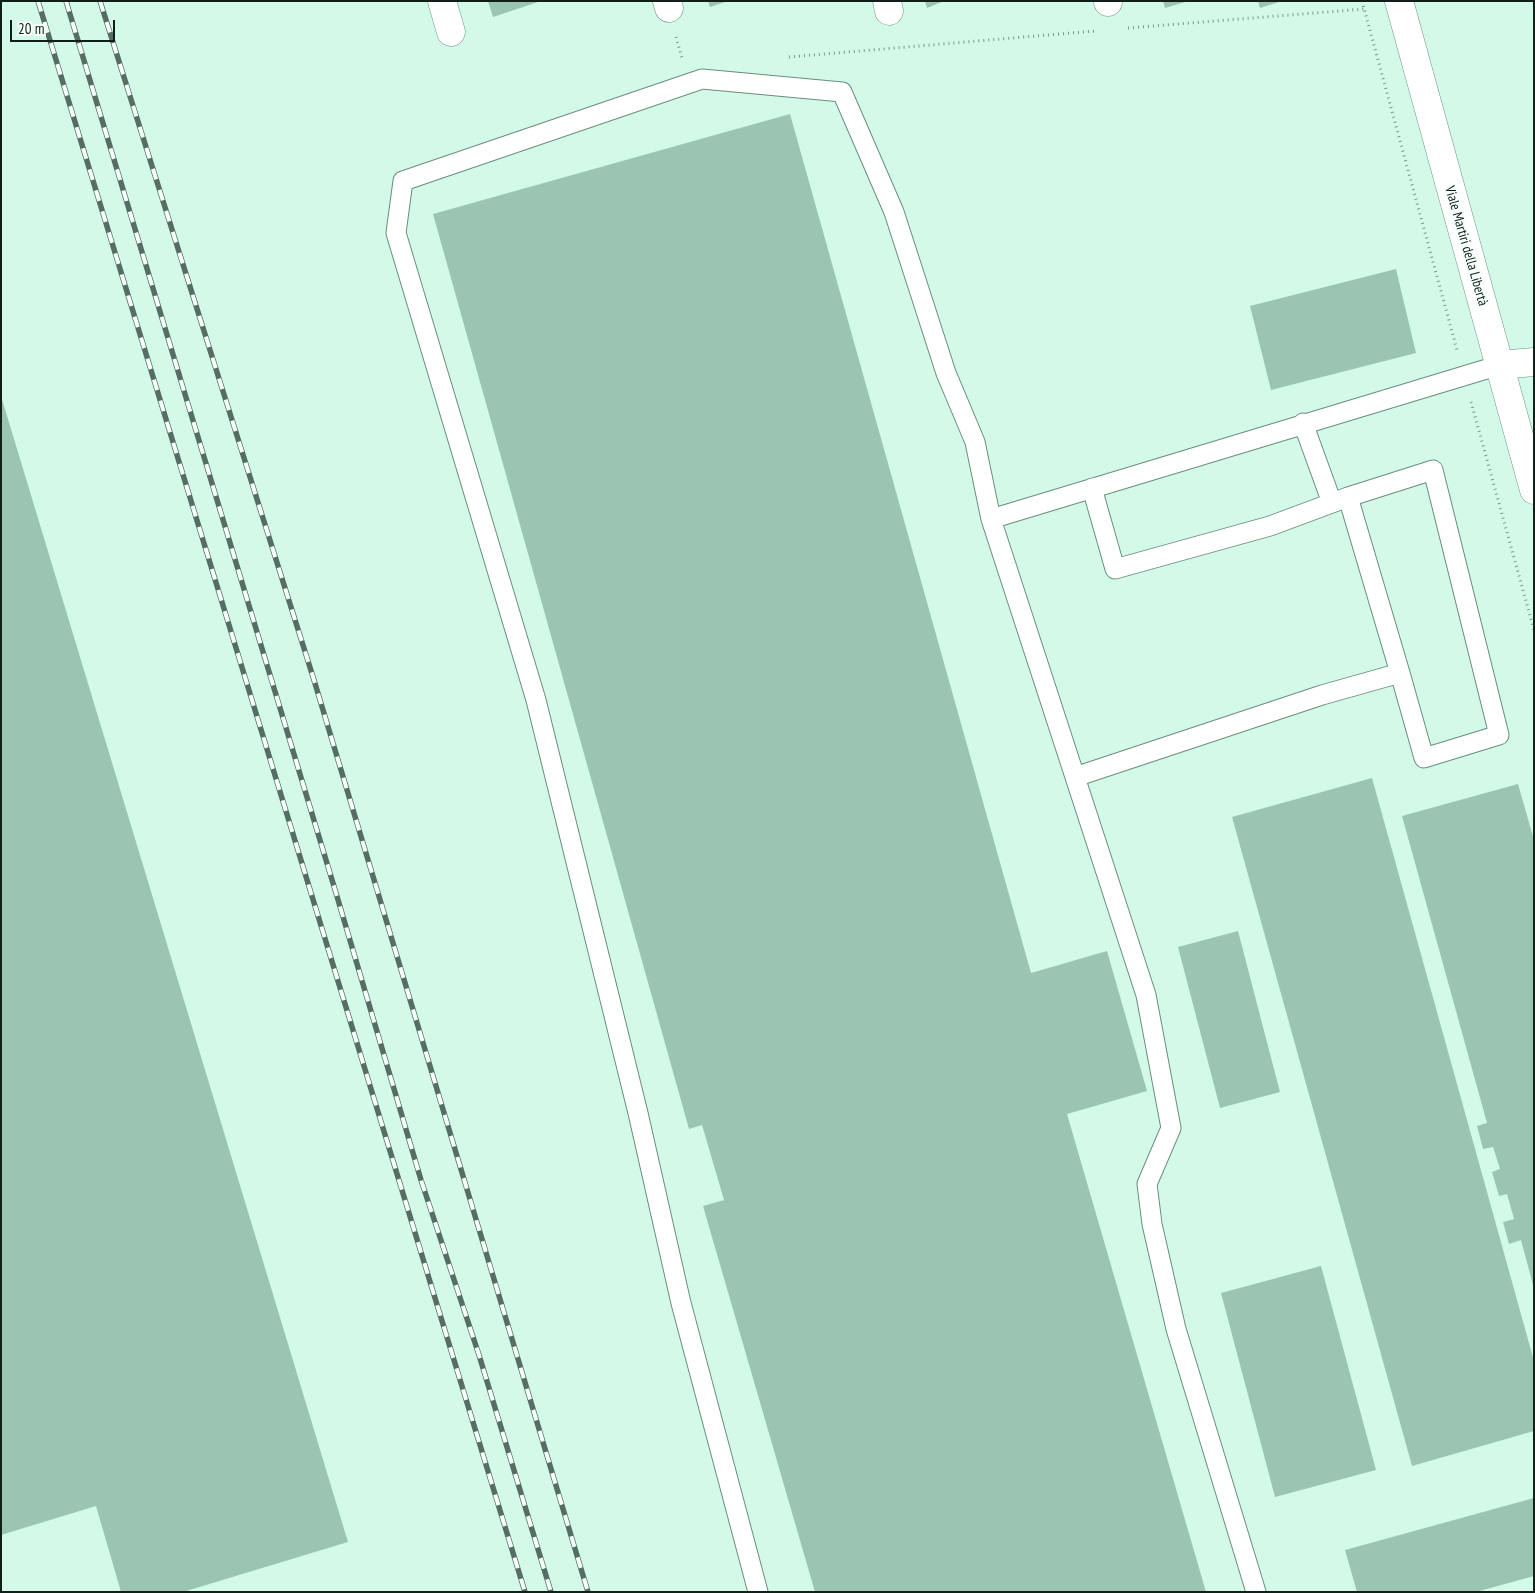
<!DOCTYPE html>
<meta charset="utf-8">
<style>
body{margin:0}
#map{position:relative;width:1535px;height:1593px;overflow:hidden;background:#d3fae8;font-family:"PT Sans Narrow",sans-serif}
canvas{display:block}
.frame{position:absolute;inset:0;border:2px solid #111f19;pointer-events:none}
.scale{position:absolute;left:10px;top:20px;width:105px;height:22px;box-sizing:border-box;border:2px solid #111f19;border-top:0;padding-left:6px;font-size:15px;line-height:18px;white-space:nowrap;color:#111f19;-webkit-text-stroke:4px #f7fffb;paint-order:stroke}
</style>
<div id="map">
<canvas width="1535" height="1593"></canvas>
<div class="frame"></div>
<div class="scale">20 m</div>
</div>
<script>
const ctx = document.querySelector('canvas').getContext('2d');
ctx.lineJoin = 'round';
function fillPath(path, color) { ctx.fillStyle = color; ctx.fill(path, 'evenodd'); }
function strokePath(path, color, width, dash) { ctx.strokeStyle = color; ctx.lineWidth = width; ctx.lineCap = dash ? 'butt' : 'round'; ctx.setLineDash(dash || []); ctx.stroke(path); }
function write(font, color, halo, rows, align = 'center') {
  ctx.font = font + ' "PT Sans Narrow",sans-serif'; ctx.lineWidth = 5; ctx.setLineDash([]); ctx.textBaseline = 'middle'; ctx.strokeStyle = halo; ctx.fillStyle = color; for (const [text, x, y, turn = 0] of rows) {
    ctx.save(); ctx.translate(x, y); ctx.rotate((+turn || 0) * Math.PI / 180); ctx.textAlign = isNaN(turn) ? turn : align; if (halo) ctx.strokeText(text, 0, 0); ctx.fillText(text, 0, 0); ctx.restore();
  }
}
fillPath(new Path2D(`
 M488 1H538V2L493 17Z
 M708 1H725V2L710 7Z
 M925 1H944L927 8Z
 M1163 1H1185V2L1165 8Z
 M1258 1H1279V2L1260 8Z
 M790 114 1031 973 1107 951 1147 1091 1067 1114 1206 1592H815L703 1206 724 1200 702 1125 689 1129 433 214Z
 M1396 269 1416 353 1271 390 1250 306Z
 M1 396 348 1542 183 1592H121L96 1506 1 1535Z
 M1372 778 1534 1361V1431L1412 1466 1232 817Z
 M1518 784 1534 840 1533 1285 1521 1240 1509 1244 1503 1222 1514 1219 1507 1194 1499 1196 1492 1172 1500 1169 1493 1147 1483 1149 1477 1126 1487 1123 1402 816Z
 M1238 931 1280 1092 1220 1108 1178 947Z
 M1321 1266 1376 1470 1275 1497 1221 1293Z
 M1534 1498V1576L1476 1592H1357L1345 1550Z`), '#9bc5b2');
const lane = new Path2D(`
 M1303 423 1332 503
 M1092 488 1115 569 1270 526 1348 497 1433 470 1499 735 1424 758 1400 673 1348 497
 M991 519 1146 995 1171 1128 1147 1184 1152 1224 1176 1329 1256 1592
 M1075 777 1322 695 1400 673
 M758 1592 681 1303 638 1113 536 700 396 233 403 181 702 79 842 92 894 212 946 373 975 442 991 519 1500 365`);
const street = new Path2D(`
 M442 1 451 32
 M667 1 669 8
 M887 1 889 11
 M1108 1V2
 M1500 365 1534 362`);
const secondary = new Path2D(`
 M1399 1 1534 490`);
strokePath(lane, '#6a8e7e', 21);
strokePath(street, '#6a8e7e', 29);
strokePath(secondary, '#6a8e7e', 29);
strokePath(new Path2D(`
 M1362 1 1457 350
 M1128 28 1364 9
 M676 37 682 58
 M789 57 1095 31
 M1471 402 1534 630`), '#7b978a', 3, [1, 4]);
strokePath(lane, '#fff', 19);
strokePath(street, '#fff', 28);
strokePath(secondary, '#fff', 28);
const rail = new Path2D(`
 M38 1 525 1592
 M66 1 336 893 421 1180 479 1355 551 1592
 M100 1 314 680 588 1592`);
strokePath(rail, '#566d63', 5.5);
strokePath(rail, '#f7fffb', 4, [11]);
write('14px', '#111f19', '#f7fffb', [
 ["Viale Martiri della Libertà",1466,246,74]
]);
</script>
